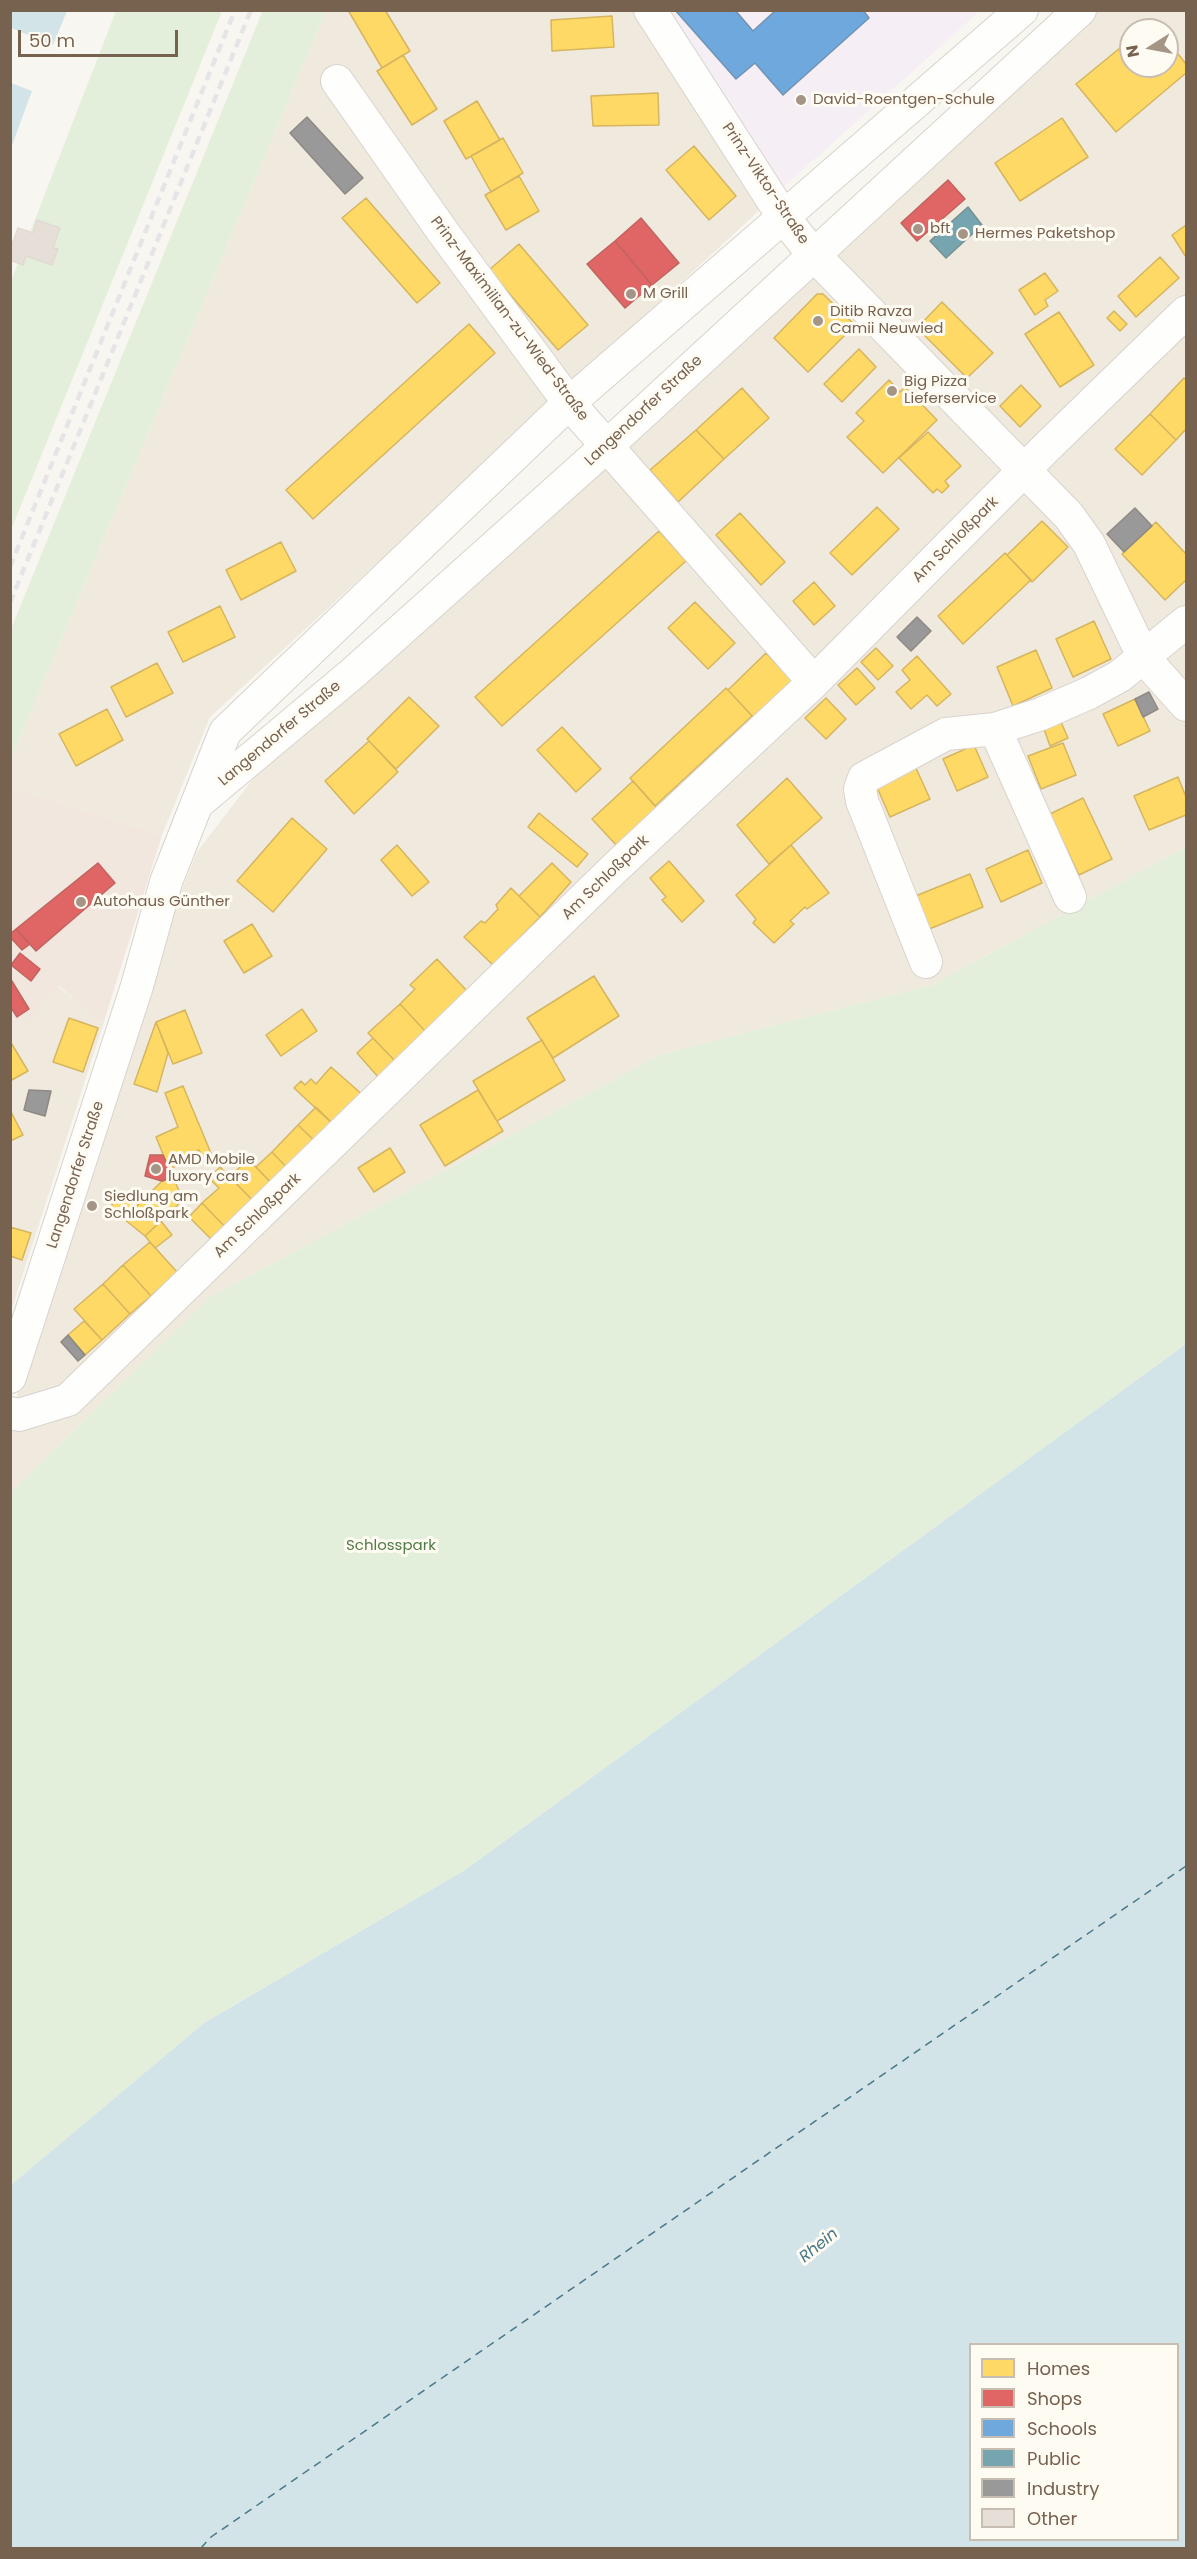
<!DOCTYPE html>
<meta charset="utf-8">
<style>
body{margin:0}
#map{position:relative;width:1197px;height:2559px;overflow:hidden;background:#f8f6f0;font-family:Poppins,sans-serif}
canvas{display:block}
.frame{position:absolute;inset:0;border:12px solid #77614f;pointer-events:none}
.legend{position:absolute;left:969px;top:2343px;width:210px;height:198px;box-sizing:border-box;background:#fefbf3;border:2px solid #c8bdb1;margin:0;padding:8px 10px;list-style:none;font-size:18px;color:#77614f}
.legend li{display:flex;align-items:center;gap:12px;height:30px}
.legend b{width:30px;border:2px solid #c8bdb1}
.north{position:absolute;left:1119px;top:18px;width:60px;height:60px;box-sizing:border-box;background:#fefbf3;border:2px solid #c8bdb1;border-radius:50%;rotate:259deg;font-size:16px;font-weight:700;line-height:24px;text-align:center;color:#77614f}
.north::after{content:'';display:block;margin:auto;width:21px;height:27px;background:#a49587;clip-path:polygon(50% 0,100% 100%,50% 72%,0 100%)}
.scale{position:absolute;left:18px;top:30px;width:160px;height:27px;box-sizing:border-box;border:3px solid #77614f;border-top:0;padding-left:8px;font-size:18px;line-height:21px;white-space:nowrap;color:#77614f;-webkit-text-stroke:4px #fefbf3;paint-order:stroke}
</style>
<div id="map">
<canvas width="1197" height="2559"></canvas>
<div class="frame"></div>
<ul class="legend">
<li><b style="height:16px;background:#ffd966"></b>Homes</li>
<li><b style="height:16px;background:#e06666"></b>Shops</li>
<li><b style="height:16px;background:#6fa8dc"></b>Schools</li>
<li><b style="height:16px;background:#76a5af"></b>Public</li>
<li><b style="height:16px;background:#999"></b>Industry</li>
<li><b style="height:16px;background:#e5dfd7"></b>Other</li>
</ul>
<div class="north">N</div>
<div class="scale">50 m</div>
</div>
<script>
const ctx = document.querySelector('canvas').getContext('2d');
ctx.lineJoin = 'round';
function fillPath(path, color) { ctx.fillStyle = color; ctx.fill(path, 'evenodd'); }
function strokePath(path, color, width, dash) { ctx.strokeStyle = color; ctx.lineWidth = width; ctx.lineCap = dash ? 'butt' : 'round'; ctx.setLineDash(dash || []); ctx.stroke(path); }
function write(font, color, halo, rows, align = 'center') {
  ctx.font = font + ' Poppins,sans-serif'; ctx.lineWidth = 6; ctx.setLineDash([]); ctx.textBaseline = 'middle'; ctx.strokeStyle = halo; ctx.fillStyle = color; for (const [text, x, y, turn = 0] of rows) {
    ctx.save(); ctx.translate(x, y); ctx.rotate((+turn || 0) * Math.PI / 180); ctx.textAlign = isNaN(turn) ? turn : align; if (halo) ctx.strokeText(text, 0, 0); ctx.fillText(text, 0, 0); ctx.restore();
  }
}
fillPath(new Path2D(`
 M326 11H633L763 207 210 717 162 835 11 787V759Z
 M1089 11H1186V847L932 985 662 1054 210 1297 11 1492V1415L164 934 197 852 256 775ZM1131 30H1167V66H1131Z
 M11 951 104 1022 11 1311Z`), '#f0e9de');
fillPath(new Path2D(`
 M11 787 162 835 104 1022 97 1019 59 986 20 1029 11 1013Z`), '#f2e7df');
fillPath(new Path2D(`
 M662 11H980L780 190Z`), '#f6eef5');
fillPath(new Path2D(`
 M263 10 326 11 11 759V629Z
 M116 11H222L11 530V281Z
 M1186 847V1344L465 1870 204 2023 11 2185V1492L210 1297 662 1054 932 985Z`), '#e4efdb');
fillPath(new Path2D(`
 M10 11 11 10 67 11 53 45 11 28Z
 M11 83 32 91 11 148Z
 M1186 1344V2548H11V2185L204 2023 465 1870ZM970 2344H1178V2540H970Z`), '#d2e4e8');
const homes = new Path2D(`
 M348 10H385L410 51 382 68Z
 M612 16 614 47 552 51 551 20Z
 M1151 22 1158 30H1141Z
 M1131 39V66H1167V40L1186 64V73L1116 132 1076 84Z
 M403 55 437 109 412 125 377 71Z
 M658 93 659 125 593 126 591 96Z
 M477 101 500 140 466 159 444 121Z
 M1062 118 1088 157 1020 201 995 163Z
 M503 138 523 173 491 192 471 156Z
 M694 146 736 196 709 220 666 170Z
 M519 176 539 211 506 230 485 195Z
 M366 198 440 283 417 303 342 218Z
 M1186 225V257L1172 235Z
 M519 244 588 325 558 350 489 270Z
 M1160 257 1179 278 1136 317 1118 296Z
 M1045 273 1058 291 1045 300 1048 306 1035 315 1019 290Z
 M817 294H823L855 325 808 372 774 338Z
 M942 302 993 353 967 378 917 328Z
 M1114 311 1127 324 1120 331 1107 318Z
 M1059 312 1094 365 1060 387 1025 334Z
 M469 324 495 353 313 519 286 490Z
 M859 349 876 367 842 402 824 384Z
 M1184 378 1186 380V429L1176 440 1150 414Z
 M889 380 900 392 905 387 937 420 883 473 847 437 864 421 856 413Z
 M1021 385 1041 406 1020 427 1000 406Z
 M742 388 769 418 724 459 696 430Z
 M1150 414 1176 440 1142 475 1115 449Z
 M696 430 724 459 678 502 650 470Z
 M928 432 961 466 945 481 949 486 942 493 937 489 933 493 899 458Z
 M877 507 899 529 852 575 830 553Z
 M740 513 785 562 761 585 716 535Z
 M1042 521 1068 547 1032 582 1007 555Z
 M1156 522 1186 554V580L1165 600 1122 554Z
 M659 531 686 561 502 726 475 697Z
 M281 542 296 571 241 600 226 570Z
 M1005 553 1031 580 963 644 938 616Z
 M814 582 835 606 814 625 793 601Z
 M695 602 735 643 708 669 668 628Z
 M220 606 235 637 183 662 168 632Z
 M1094 621 1111 659 1073 677 1056 639Z
 M876 648 893 666 878 680 861 662Z
 M1036 650 1052 688 1013 706 997 667Z
 M766 653 793 681 754 718 728 690Z
 M917 656 951 694 937 706 927 695 911 709 896 692 910 680 902 670Z
 M157 663 173 693 126 717 111 687Z
 M857 668 875 688 856 705 838 685Z
 M726 688 752 716 655 806 630 778Z
 M409 697 439 726 396 769 367 739Z
 M826 698 846 719 826 739 805 718Z
 M1135 699 1150 731 1118 746 1103 714Z
 M107 709 123 740 76 766 59 734Z
 M1061 722 1068 738 1050 746 1044 729Z
 M562 727 601 769 576 792 537 750Z
 M369 741 398 772 354 814 325 781Z
 M1063 743 1076 775 1041 789 1028 756Z
 M974 745 988 777 957 791 943 759Z
 M916 768 930 799 890 817 876 785Z
 M1178 777 1186 797V815L1149 830 1134 796Z
 M787 778 822 818 769 864 737 825Z
 M633 781 659 810 618 847 592 819Z
 M1083 798 1112 859 1079 875 1050 814Z
 M539 813 588 854 577 867 528 827Z
 M292 818 327 849 273 912 237 881Z
 M397 845 429 882 412 896 381 860Z
 M791 845 829 893 807 909 805 907 790 921 794 924 774 943 753 923 756 919 736 895Z
 M1028 850 1042 883 1001 902 986 869Z
 M669 861 704 901 682 922 662 900 666 897 650 878Z
 M552 863 571 882 540 917 519 896Z
 M970 874 983 907 922 932 908 899Z
 M511 888 540 917 493 965 464 937 481 921 485 923 498 909 496 905Z
 M252 924 272 956 244 973 224 941Z
 M437 959 468 992 426 1032 400 1004 415 989 410 985Z
 M594 976 619 1016 553 1058 527 1018Z
 M400 1004 426 1032 396 1062 368 1033Z
 M302 1009 317 1031 281 1056 266 1035Z
 M185 1010 202 1053 173 1064 156 1022Z
 M69 1018 98 1028 83 1072 53 1062Z
 M156 1022 168 1053 157 1092 134 1084Z
 M373 1038 396 1062 379 1078 357 1053Z
 M542 1040 565 1080 497 1121 473 1081Z
 M10 1041 28 1071 10 1081Z
 M331 1067 364 1096 337 1128 294 1088 301 1081 305 1085 311 1079 316 1084Z
 M183 1086 213 1158 204 1161 199 1150 193 1153 195 1158 169 1169 156 1137 178 1127 165 1093Z
 M478 1090 503 1131 445 1166 420 1125Z
 M316 1107 337 1128 320 1146 298 1125Z
 M10 1110 23 1135 10 1141Z
 M298 1125 320 1146 292 1173 272 1152Z
 M390 1148 405 1172 374 1192 358 1168Z
 M272 1152 292 1173 277 1189 256 1167Z
 M248 1159 277 1189 259 1207 230 1177Z
 M220 1167 259 1207 231 1233 202 1203 219 1188 209 1178Z
 M173 1177 183 1200 145 1236 124 1219 162 1181Z
 M115 1196 140 1203 129 1214 111 1208Z
 M202 1203 231 1233 218 1246 189 1217Z
 M161 1221 172 1235 155 1248 145 1236Z
 M10 1227 31 1233 22 1260 10 1256Z
 M150 1242 177 1272 151 1296 123 1265Z
 M123 1265 151 1296 130 1314 103 1284Z
 M103 1284 130 1314 102 1340 74 1309Z
 M84 1321 102 1340 85 1355 68 1335Z`);
fillPath(homes, '#ffd966');
strokePath(homes, '#d6b55f', 1.5);
const shops = new Path2D(`
 M948 180 965 199 917 241 901 223Z
 M641 218 679 263 652 285 615 241Z
 M615 241 652 285 625 308 587 264Z
 M98 863 115 883 36 951 16 929Z
 M16 929 30 944 22 950 10 937V934Z
 M20 953 40 969 31 981 11 965Z
 M10 978 29 1009 17 1017 10 1006Z
 M150 1155H163L173 1177 162 1181 145 1176Z`);
fillPath(shops, '#e06666');
strokePath(shops, '#c0645f', 1.5);
const schools = new Path2D(`
 M675 10H735L753 31 776 10H863L869 18 783 95 755 63 736 79Z`);
fillPath(schools, '#6fa8dc');
strokePath(schools, '#7193b2', 1.5);
const public = new Path2D(`
 M968 207 982 225 946 258 930 241Z`);
fillPath(public, '#76a5af');
strokePath(public, '#769192', 1.5);
const industry = new Path2D(`
 M307 117 363 178 345 194 290 133Z
 M1135 508 1152 526 1124 552 1107 534Z
 M917 617 931 631 911 651 897 637Z
 M1149 692 1158 709 1143 717 1135 699Z
 M29 1090 51 1091 45 1116 24 1110Z
 M68 1335 85 1355 78 1361 61 1342Z`);
fillPath(industry, '#999');
strokePath(industry, '#8f8883', 1.5);
strokePath(new Path2D(`
 M201 2548 211 2537 1186 1866`), '#497889', 1.5, [8, 6]);
const building = new Path2D(`
 M37 220 60 228 53 248 58 249 52 265 26 256 23 265 10 260V250L18 228 33 233Z`);
fillPath(building, '#e5dfd7');
strokePath(building, '#e1dad2', 1.5);
const minor = new Path2D(`
 M650 10 784 218 813 254 1069 516 1089 544 1144 658 1186 705
 M337 81 443 232 569 403 814 682
 M995 729 1070 897
 M199 802 353 673 608 445 1080 10
 M926 962 862 801 860 789 864 778 946 734 995 729 1041 714 1089 693 1120 676 1186 622
 M10 1377 137 986 166 882 225 732 569 403 1022 10
 M10 1413 19 1415 68 1400 615 868 814 682 1046 448 1186 312`);
strokePath(minor, '#d8d3cd', 34);
strokePath(minor, '#fefefd', 32);
strokePath(new Path2D(`
 M10 567 235 10
 M10 603 251 10`), '#e6e4e7', 4.5, [9, 6]);
for (const [x, y, r, color] of [
 [801,100,6,"#a49587"],
 [918,229,6,"#a49587"],
 [963,234,6,"#a49587"],
 [631,294,6,"#a49587"],
 [818,321,6,"#a49587"],
 [892,391,6,"#a49587"],
 [81,902,6,"#a49587"],
 [156,1169,6,"#a49587"],
 [92,1206,6,"#a49587"]
]) { const dot = new Path2D(); dot.arc(x, y, r, 0, 2 * Math.PI); ctx.fillStyle = color; ctx.fill(dot); strokePath(dot, '#fefbf3', 2); }
write('15px', '#77614f', '#fefbf3', [
 ["David-Roentgen-Schule",813,100],
 ["bft",930,229],
 ["Hermes Paketshop",975,234],
 ["M Grill",643,294],
 ["Ditib Ravza",830,312],
 ["Camii Neuwied",830,329],
 ["Big Pizza",904,382],
 ["Lieferservice",904,399],
 ["Autohaus Günther",93,902],
 ["AMD Mobile",168,1160],
 ["luxory cars",168,1177],
 ["Siedlung am",104,1197],
 ["Schloßpark",104,1214]
], 'left');
write('15px', '#77614f', '#fefbf3', [
 ["Prinz-Viktor-Straße",765,184,56],
 ["Prinz-Maximilian-zu-Wied-Straße",509,319,53],
 ["Langendorfer Straße",644,411,-43],
 ["Am Schloßpark",956,540,-45],
 ["Langendorfer Straße",280,734,-40],
 ["Am Schloßpark",606,878,-44],
 ["Langendorfer Straße",76,1175,-72],
 ["Am Schloßpark",258,1216,-44]
]);
write('15px', '#527c47', '#fefbf3', [
 ["Schlosspark",391,1546]
]);
write('italic 16px', '#497889', '#fefbf3', [
 ["Rhein",819,2246,-39]
]);
</script>
